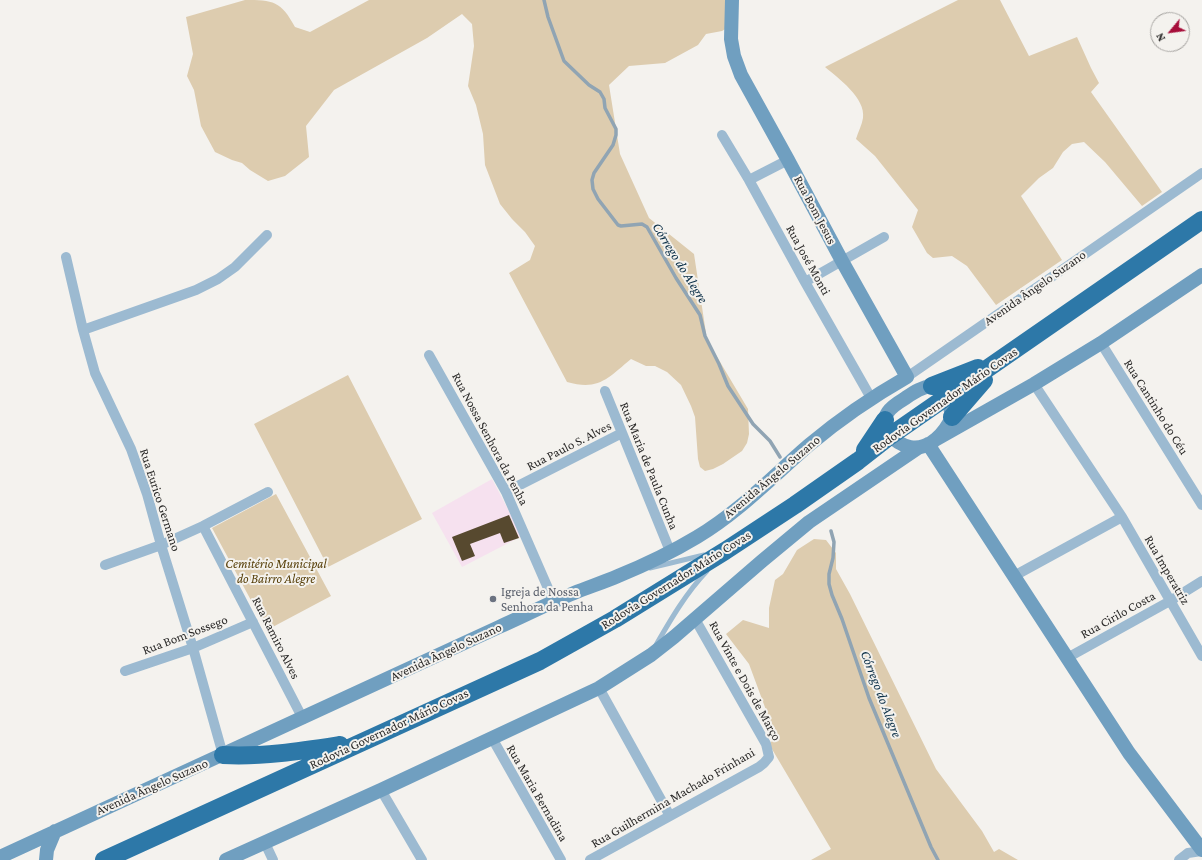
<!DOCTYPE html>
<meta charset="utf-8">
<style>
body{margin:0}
#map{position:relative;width:1202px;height:860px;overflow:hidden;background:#f4f2ee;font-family:"Crimson Pro",serif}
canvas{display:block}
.north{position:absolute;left:1150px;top:12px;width:40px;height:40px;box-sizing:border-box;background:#f4f2ee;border:1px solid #a4a29f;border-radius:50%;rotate:241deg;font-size:11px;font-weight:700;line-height:16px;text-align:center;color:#2b2a29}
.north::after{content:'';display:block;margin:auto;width:14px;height:18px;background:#a70e3a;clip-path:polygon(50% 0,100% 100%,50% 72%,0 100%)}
</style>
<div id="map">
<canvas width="1202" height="860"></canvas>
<div class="north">N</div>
</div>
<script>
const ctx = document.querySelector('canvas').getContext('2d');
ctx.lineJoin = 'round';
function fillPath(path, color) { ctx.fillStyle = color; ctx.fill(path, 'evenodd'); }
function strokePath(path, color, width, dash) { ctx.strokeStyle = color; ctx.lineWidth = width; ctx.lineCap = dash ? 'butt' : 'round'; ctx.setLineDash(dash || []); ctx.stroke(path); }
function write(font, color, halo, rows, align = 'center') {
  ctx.font = font + ' "Crimson Pro",serif'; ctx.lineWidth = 4; ctx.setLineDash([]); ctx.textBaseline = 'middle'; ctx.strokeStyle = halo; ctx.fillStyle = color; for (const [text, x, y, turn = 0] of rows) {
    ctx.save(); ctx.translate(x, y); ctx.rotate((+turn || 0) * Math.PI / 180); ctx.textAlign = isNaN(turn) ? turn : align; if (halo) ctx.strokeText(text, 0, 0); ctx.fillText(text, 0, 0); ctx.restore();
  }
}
fillPath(new Path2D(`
 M492 479 522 536 462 567 432 513Z`), '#f6e1ef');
fillPath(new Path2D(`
 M245 0C273 0 281 1 295 27L310 32 369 0H734L735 23 722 31 706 34 698 45 665 63 629 66 609 85 620 154 649 218 694 254 707 340 748 409 749 434 747 443 742 451 723 464 713 469 705 471 700 467 698 459 695 417 691 406 681 385 667 372 655 366H646L631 359C608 378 599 391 567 382L509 273 530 260 535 246 525 232 512 219 500 204 485 165 483 134 476 105 468 86 474 46 472 24 462 14 427 38 334 90 306 126 309 157 285 176 268 181 250 170 242 163 232 160 215 152 201 126 194 90 187 76 193 54 186 17Z
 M958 0H1000L1029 56 1077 37 1091 68 1099 83 1091 92 1162 192 1142 206 1105 162 1084 142 1072 144 1063 152 1053 168 1039 178 1021 196 1062 260 996 305 967 266 952 256 933 258 927 253 912 227 918 210 875 156 856 139C858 132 862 125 863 118 866 98 838 78 825 67Z
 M348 375 422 519 328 567 254 424Z
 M276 494 331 596 267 630 212 528Z
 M814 539 826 540 836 553V569L850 594 936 769 982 831 994 852 999 849 1018 860H811L831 849 769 744 776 737 749 664 726 634 743 620 769 628V608L775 580 783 574 797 550Z`), '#ddccaf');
strokePath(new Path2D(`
 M544 0 548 17 564 61 589 85 600 92 604 99 605 108 616 129V135L613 145 594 173 592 180 593 189 598 199 618 225 621 226 642 224 647 227 676 278 700 315 705 336 719 364 728 386 753 424 770 441 780 457
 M831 531 834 542 833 558 829 574V584L832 595 842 619 869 698 931 847 938 860`), '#90a4b3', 3.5);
fillPath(new Path2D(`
 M509 515 519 538 504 543 500 533 470 544 475 556 462 561 452 537Z`), '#57492f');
strokePath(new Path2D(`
 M650 568 704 555
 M656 645C671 619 686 593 707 571`), '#9cbad1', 5);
strokePath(new Path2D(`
 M722 135 749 180 805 282 871 398
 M749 180 788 160
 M66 257 83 330 95 373 131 449 147 494 161 545 193 648 223 755
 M805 282 884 237
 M83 330 196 290 218 279 235 267 267 235
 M1101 343 1202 505
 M429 355 506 492 554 602
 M907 377 1202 173
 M1034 384 1122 517 1202 656
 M605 391 670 551
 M506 492 622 433
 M203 526 303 719
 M105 565 161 545 203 526 268 492
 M1014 576 1122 517
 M1067 658 1170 601 1202 581
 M125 671 193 648 253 622
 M599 688 670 816
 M492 738 561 860
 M381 790 422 860
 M265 843 273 860
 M590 860 759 767 764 763 769 757 766 744 695 619
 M1179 860 1188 853 1202 851`), '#9cbad1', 10);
strokePath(new Path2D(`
 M732 0 731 39 734 56 741 75 788 160 842 261 907 377
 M932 386C949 393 949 401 952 417 948 426 943 433 936 439 930 445 919 449 910 447 896 444 877 428 888 412 892 406 899 402 904 399 913 393 921 387 932 386Z
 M935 440 1034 384 1101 343 1202 275
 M928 444 1129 753 1202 850
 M0 857C166 780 333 705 499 627 524 616 549 603 574 593 589 587 604 582 618 576 645 565 672 552 697 537 739 512 772 477 809 445 840 419 872 397 907 377
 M46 860 47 850 55 831
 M226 860 381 790 599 688 651 655 674 637 762 561 809 522 918 448`), '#709fc0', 14);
strokePath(new Path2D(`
 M932 386 978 368
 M952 417 984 380
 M865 450 885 420
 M223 755C263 757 301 751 340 745
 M104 860 540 661 615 619 725 551 795 505 858 461 890 436 1202 220`), '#2d78a8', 18);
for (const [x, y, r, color] of [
 [493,599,4,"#6b7280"]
]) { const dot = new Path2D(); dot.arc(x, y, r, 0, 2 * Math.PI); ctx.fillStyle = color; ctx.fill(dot); strokePath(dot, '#f4f2ee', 1.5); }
write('13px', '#2b2a29', '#f4f2ee', [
 ["Rua Bom Jesus",815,210,62],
 ["Rua José Monti",808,260,61],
 ["Avenida Ângelo Suzano",1035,288,-35],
 ["Rodovia Governador Mário Covas",945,400,-35],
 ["Rua Cantinho do Céu",1156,407,58],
 ["Rua Nossa Senhora da Penha",490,439,62],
 ["Rua Paulo S. Alves",569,446,-27],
 ["Rua Maria de Paula Cunha",649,466,68],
 ["Avenida Ângelo Suzano",772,477,-40],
 ["Rua Eurico Germano",160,500,72],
 ["Rua Imperatriz",1167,570,60],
 ["Rodovia Governador Mário Covas",676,580,-32],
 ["Rua Cirilo Costa",1118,615,-29],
 ["Rua Bom Sossego",185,635,-21],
 ["Rua Ramiro Alves",276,638,63],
 ["Avenida Ângelo Suzano",446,652,-25],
 ["Rua Vinte e Dois de Março",745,681,61],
 ["Rodovia Governador Mário Covas",389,729,-25],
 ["Avenida Ângelo Suzano",152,787,-24],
 ["Rua Maria Bernadina",537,793,60],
 ["Rua Guilhermina Machado Frinhani",673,798,-30]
]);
write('italic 13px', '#58400a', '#f4f2ee', [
 ["Cemitério Municipal",276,564],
 ["do Bairro Alegre",276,579]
]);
write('13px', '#5b616d', '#f4f2ee', [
 ["Igreja de Nossa",501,592],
 ["Senhora da Penha",501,607]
], 'left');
write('italic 14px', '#0c3048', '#f4f2ee', [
 ["Córrego do Alegre",680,263,58],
 ["Córrego do Alegre",881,694,69]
]);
</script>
